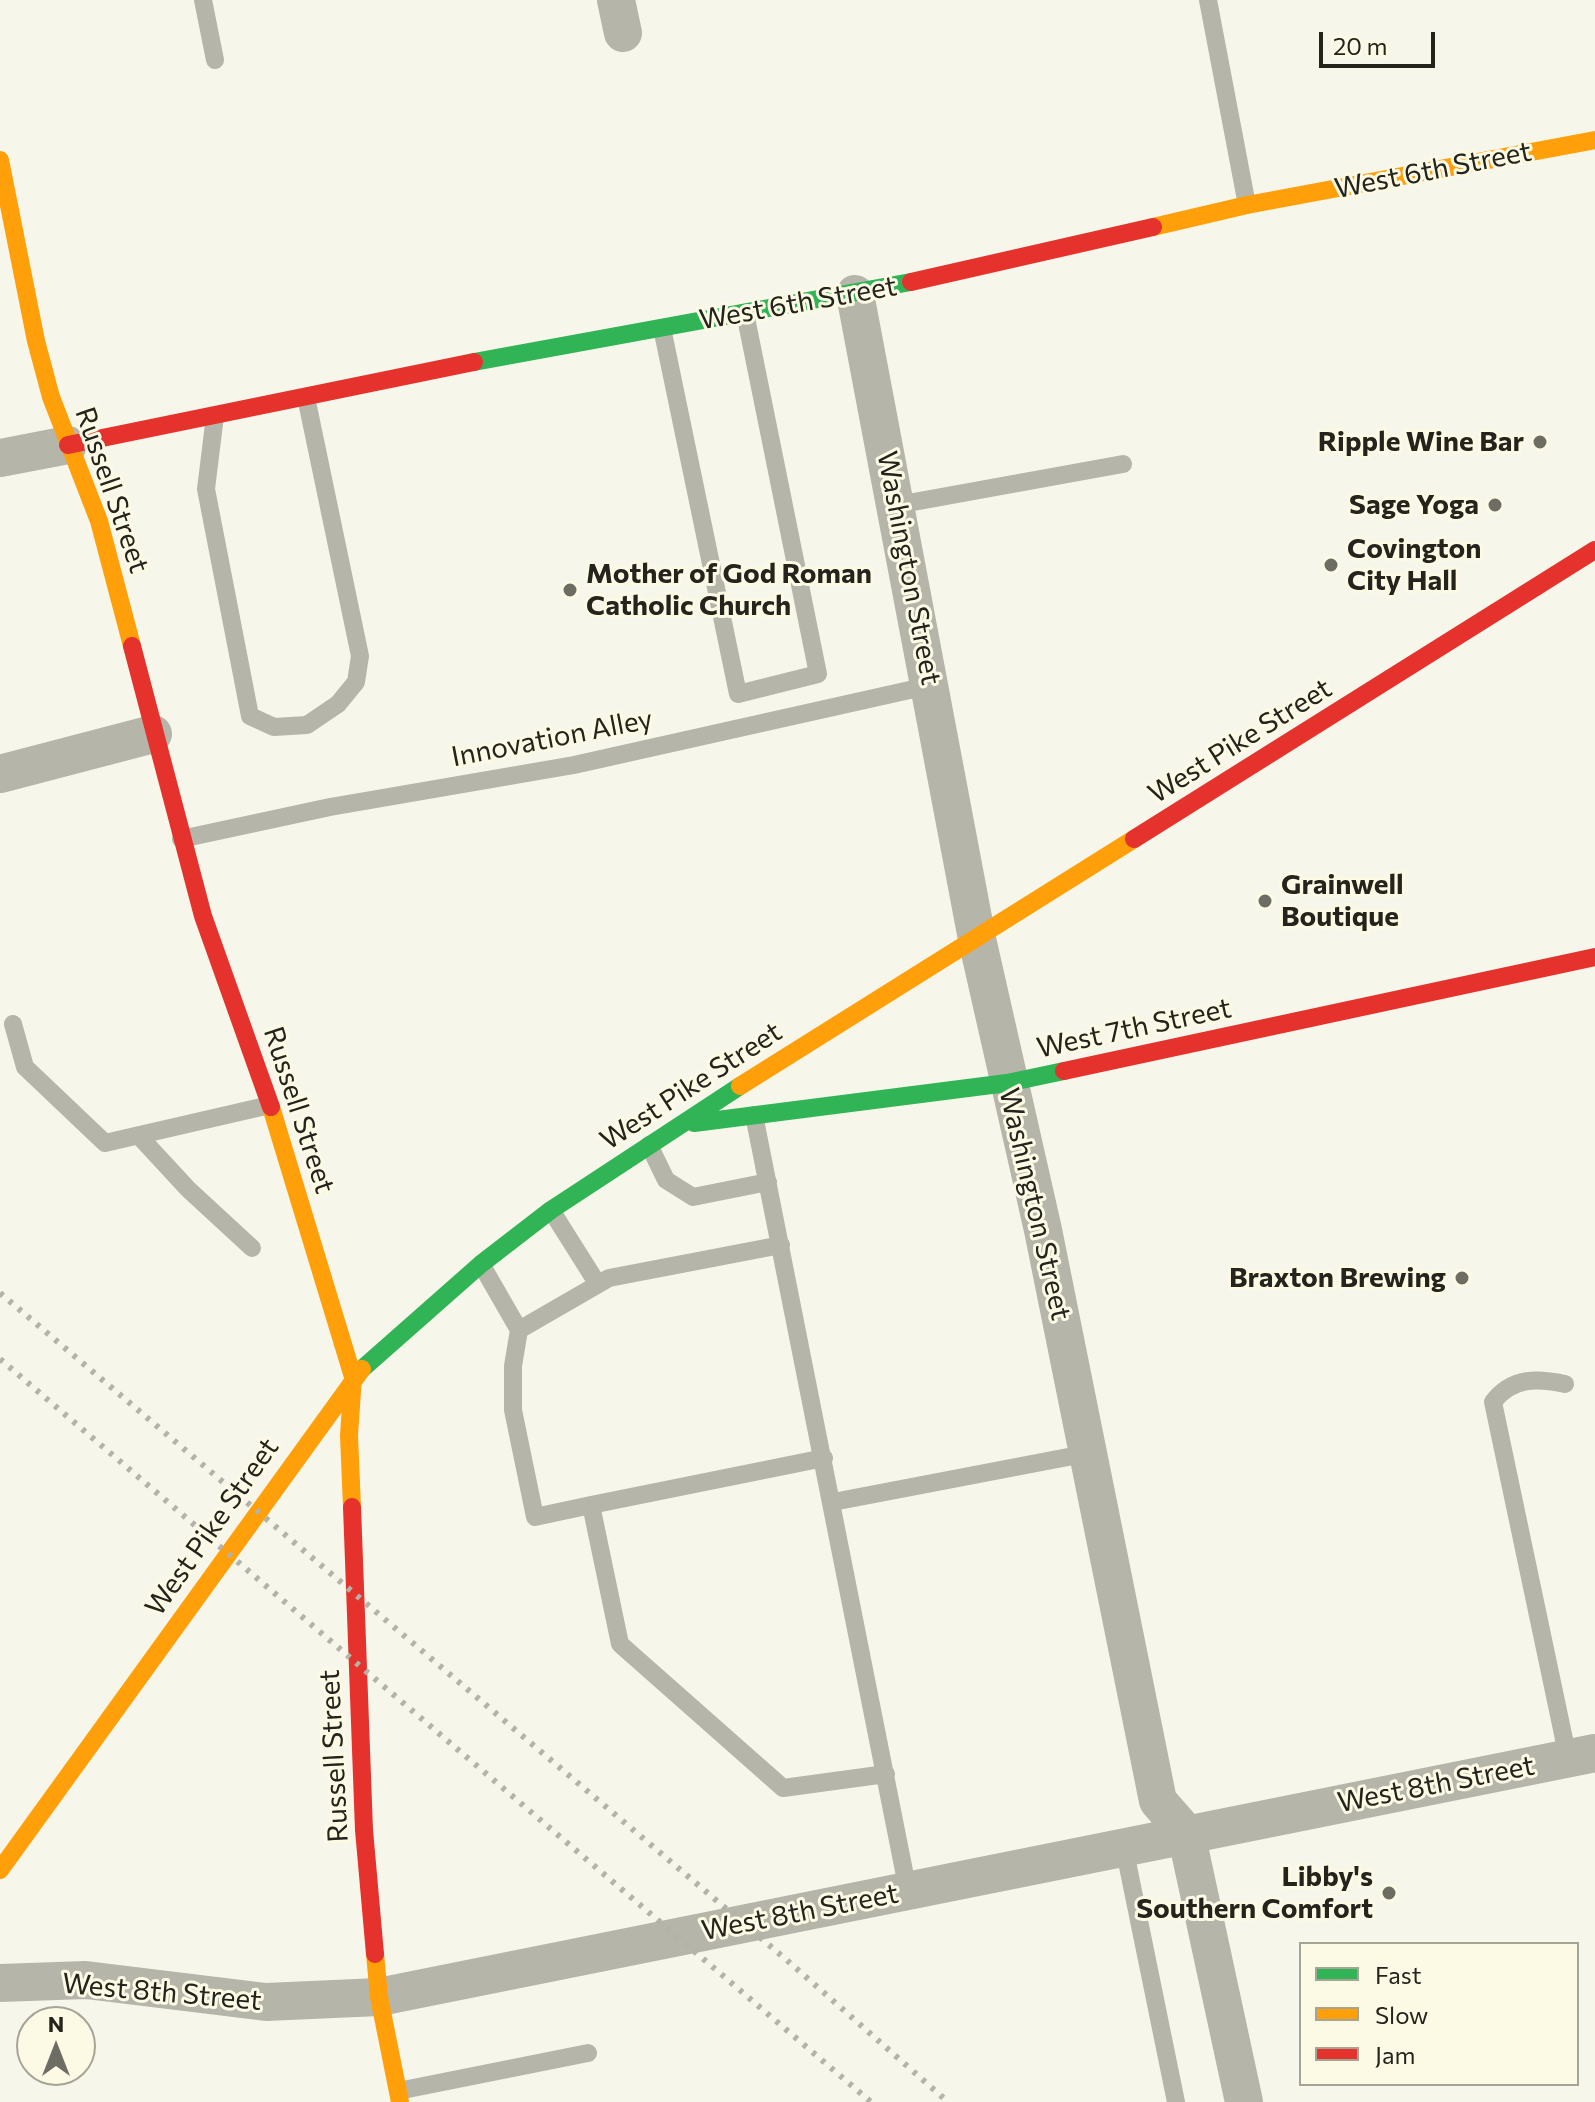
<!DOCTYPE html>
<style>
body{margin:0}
#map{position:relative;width:1595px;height:2102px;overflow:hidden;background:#f7f6ea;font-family:Commissioner,sans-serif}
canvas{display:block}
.legend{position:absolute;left:1299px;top:1942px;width:280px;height:144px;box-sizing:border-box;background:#fcfae5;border:2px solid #a6a495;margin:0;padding:10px 14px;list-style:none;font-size:24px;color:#24231c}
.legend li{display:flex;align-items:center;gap:16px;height:40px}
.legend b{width:40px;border:2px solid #a6a495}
.north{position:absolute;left:16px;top:2006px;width:80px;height:80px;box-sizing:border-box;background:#fcfae5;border:2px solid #a6a495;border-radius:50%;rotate:0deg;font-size:22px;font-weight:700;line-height:32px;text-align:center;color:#24231c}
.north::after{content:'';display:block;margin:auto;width:28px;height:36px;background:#6e6d64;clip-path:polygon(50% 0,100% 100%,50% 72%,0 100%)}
.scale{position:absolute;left:1319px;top:32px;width:116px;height:36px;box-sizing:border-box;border:4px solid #24231c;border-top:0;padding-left:10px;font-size:24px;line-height:28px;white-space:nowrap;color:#24231c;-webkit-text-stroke:6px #fcfae5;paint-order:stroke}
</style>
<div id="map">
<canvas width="1595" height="2102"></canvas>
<ul class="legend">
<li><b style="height:10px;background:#30b455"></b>Fast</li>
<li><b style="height:10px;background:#ff9f0a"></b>Slow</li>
<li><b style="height:10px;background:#e5322d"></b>Jam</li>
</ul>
<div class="north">N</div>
<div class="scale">20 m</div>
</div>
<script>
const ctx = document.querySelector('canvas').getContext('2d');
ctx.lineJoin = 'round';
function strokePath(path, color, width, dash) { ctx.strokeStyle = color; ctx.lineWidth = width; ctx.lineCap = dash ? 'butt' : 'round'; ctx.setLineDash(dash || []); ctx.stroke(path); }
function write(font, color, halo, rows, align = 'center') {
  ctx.font = font + ' Commissioner,sans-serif'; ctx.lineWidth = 6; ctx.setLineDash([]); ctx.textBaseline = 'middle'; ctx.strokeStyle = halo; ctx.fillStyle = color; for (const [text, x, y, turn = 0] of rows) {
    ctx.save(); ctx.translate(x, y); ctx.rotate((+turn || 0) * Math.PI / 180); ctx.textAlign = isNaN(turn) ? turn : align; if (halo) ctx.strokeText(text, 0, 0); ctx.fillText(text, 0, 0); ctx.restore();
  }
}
strokePath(new Path2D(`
 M203 0 215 60
 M1208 0 1247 205
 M662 328 738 694 818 674 745 313
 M215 416 206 489 250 716 274 727 307 725 338 704 356 682 360 656 306 397
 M897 505 1123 464
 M181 839 330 807 574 765 932 685
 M13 1024 25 1067 105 1143 270 1105
 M754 1115 908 1891
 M139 1136 188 1189 252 1248
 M649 1145 666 1180 693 1197 768 1182
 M551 1210 597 1283
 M481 1264 519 1330 513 1366V1410L535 1517 591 1505
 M519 1330 609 1278 781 1245
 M1565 1384C1537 1378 1512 1377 1493 1402L1568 1758
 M824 1458 591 1505 620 1644 783 1788 886 1774
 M833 1502 1089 1453
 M1124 1847 1176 2102
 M398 2091 588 2053`), '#b6b5aa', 18);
strokePath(new Path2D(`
 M616 0 623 33
 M855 294 977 939 1043 1230 1158 1801 1186 1833 1244 2102
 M0 458 68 445
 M0 774 153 734
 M0 1983 86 1980 266 2002 379 1997 1595 1753`), '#b6b5aa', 38);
strokePath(new Path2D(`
 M474 362 911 282
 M694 1123 1007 1083 1064 1071
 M362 1369 481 1264 551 1210 740 1086`), '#30b455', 18);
strokePath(new Path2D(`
 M0 160 36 341 51 397 99 521 132 646
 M1153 227 1247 205 1595 140
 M740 1086 1134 839
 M271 1107 353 1377 349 1435 352 1507
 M0 1870 362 1369
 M375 1954 379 1997 400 2102`), '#ff9f0a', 18);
strokePath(new Path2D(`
 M911 282 1153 227
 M68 445 474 362
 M132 646 203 916 271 1107
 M1134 839 1595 550
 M1064 1071 1595 957
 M352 1507 364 1830 375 1954`), '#e5322d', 18);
strokePath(new Path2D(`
 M0 1293 789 1962 948 2102
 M0 1359 871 2102`), '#b4b2a9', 6, [4, 8]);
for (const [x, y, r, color] of [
 [1540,442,8,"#6e6d64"],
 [1495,505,8,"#6e6d64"],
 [1331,565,8,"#6e6d64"],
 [570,590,8,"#6e6d64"],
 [1265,901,8,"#6e6d64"],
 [1462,1278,8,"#6e6d64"],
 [1389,1893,8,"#6e6d64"]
]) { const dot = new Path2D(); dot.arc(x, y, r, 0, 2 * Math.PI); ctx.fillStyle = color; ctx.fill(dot); strokePath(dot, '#fcfae5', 3); }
write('28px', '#24231c', '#fcfae5', [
 ["West 6th Street",1433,170,-11],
 ["West 6th Street",798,303,-10],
 ["Russell Street",112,490,71],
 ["Washington Street",909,568,79],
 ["Innovation Alley",552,738,-11],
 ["West Pike Street",1240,741,-32],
 ["West 7th Street",1134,1028,-12],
 ["West Pike Street",691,1086,-33],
 ["Russell Street",299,1110,72],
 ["Washington Street",1035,1204,77],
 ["West Pike Street",212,1527,-55],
 ["Russell Street",334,1756,-93],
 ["West 8th Street",1436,1784,-11],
 ["West 8th Street",800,1912,-11],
 ["West 8th Street",162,1992,5]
]);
write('bold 28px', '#24231c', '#fcfae5', [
 ["Ripple Wine Bar",1524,442],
 ["Sage Yoga",1479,505],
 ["Covington",1347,549,"left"],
 ["City Hall",1347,581,"left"],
 ["Mother of God Roman",586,574,"left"],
 ["Catholic Church",586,606,"left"],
 ["Grainwell",1281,885,"left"],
 ["Boutique",1281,917,"left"],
 ["Braxton Brewing",1446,1278],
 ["Libby's",1373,1877],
 ["Southern Comfort",1373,1909]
], 'right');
</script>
